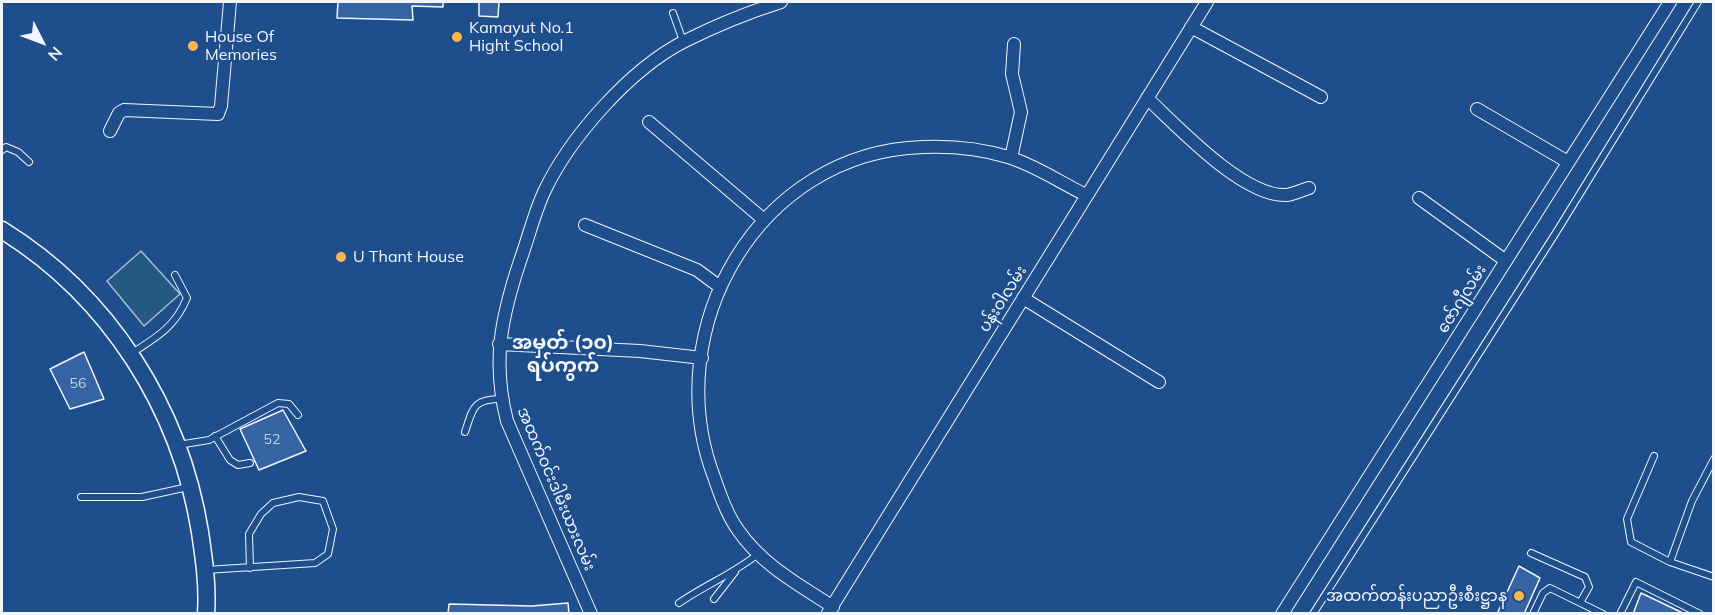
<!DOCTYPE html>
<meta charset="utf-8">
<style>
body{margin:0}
#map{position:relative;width:1715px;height:615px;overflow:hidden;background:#1f4e8c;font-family:Mulish,sans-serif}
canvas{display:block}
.frame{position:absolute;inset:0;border:3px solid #f2f6ff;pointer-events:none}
.north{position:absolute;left:12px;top:12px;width:60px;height:60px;-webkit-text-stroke:4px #1f4e8c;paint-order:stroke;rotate:132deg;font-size:16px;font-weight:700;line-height:24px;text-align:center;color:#f2f6ff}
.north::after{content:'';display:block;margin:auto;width:21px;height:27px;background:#f2f6ff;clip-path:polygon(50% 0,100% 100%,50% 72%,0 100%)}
</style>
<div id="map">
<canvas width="1715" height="615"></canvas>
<div class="frame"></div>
<div class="north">N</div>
</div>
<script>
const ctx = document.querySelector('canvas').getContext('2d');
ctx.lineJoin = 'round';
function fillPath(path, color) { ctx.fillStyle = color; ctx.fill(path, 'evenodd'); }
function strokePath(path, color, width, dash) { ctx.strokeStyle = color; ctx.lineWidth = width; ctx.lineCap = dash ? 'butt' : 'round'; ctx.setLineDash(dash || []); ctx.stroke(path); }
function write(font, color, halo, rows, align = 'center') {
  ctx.font = font + ' Mulish,"Noto Sans Myanmar",sans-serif'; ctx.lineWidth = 4.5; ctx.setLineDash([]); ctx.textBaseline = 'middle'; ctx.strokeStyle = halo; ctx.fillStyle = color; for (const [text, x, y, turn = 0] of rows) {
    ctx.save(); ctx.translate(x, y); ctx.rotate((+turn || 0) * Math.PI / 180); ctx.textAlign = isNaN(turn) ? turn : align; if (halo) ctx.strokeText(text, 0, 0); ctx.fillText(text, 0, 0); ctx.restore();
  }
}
const green = new Path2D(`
 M141 251 180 294 144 326 107 281Z`);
fillPath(green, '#245a82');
strokePath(green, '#a8bbd7', 1.5);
const building = new Path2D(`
 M338 2H443V7L412 6 413 20 337 18Z
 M479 2H499L498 17 479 16Z
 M84 352 104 399 70 409 50 369Z
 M283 410 306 451 259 470 240 429Z
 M1519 566 1540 578 1524 614H1497Z
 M1641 593 1685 614H1633Z
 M568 603 569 614H448L449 604 532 606Z`);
fillPath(building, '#3563a3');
strokePath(building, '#f2f6ff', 1.5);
const lane = new Path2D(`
 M673 13 683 41
 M2 150 6 147 18 152 29 162
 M132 353C157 337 175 327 187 298L175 275
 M465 432C473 408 473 399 501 399
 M215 436 230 460 238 465 250 463
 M178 445 209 440 278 403 289 404 298 415
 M1654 456 1627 519 1631 542 1670 562 1714 577
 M81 497H142L188 487
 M1531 553 1585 577 1589 587 1581 601
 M1670 562 1692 501 1714 459
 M206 570 315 563 328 554 333 529 323 501 299 497 273 503 261 514 249 534 250 568
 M714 599 735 572
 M679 603C705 585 733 574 758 554
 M1313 614 1557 231 1698 2
 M1533 614 1543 593 1550 588 1603 614
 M1620 614 1636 582 1700 614`);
const street = new Path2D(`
 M1191 27 1321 97
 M1147 98C1177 126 1244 198 1287 195 1294 194 1302 190 1309 188
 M1477 109 1568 162
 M649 122 763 219
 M110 131 119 113 124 110 218 114 221 106 230 2
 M1011 158 1021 112 1012 74 1014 44
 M1419 198 1506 261
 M585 225 697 270 720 287
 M1023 298 1159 382
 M499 344 640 351 702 358
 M833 607C798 584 762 565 738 530 727 515 720 494 714 477 658 329 758 152 923 147 950 146 982 149 1008 157 1035 165 1061 183 1086 195
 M828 613 1207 2
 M591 614 507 421C492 362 501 318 520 261 528 239 534 214 544 192 570 137 630 69 685 41 715 26 749 12 781 2
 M1282 614 1670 2`);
const secondary = new Path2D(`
 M2 230C109 296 180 408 200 532 204 559 208 586 206 614`);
strokePath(lane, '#f2f6ff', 8);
strokePath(street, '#f2f6ff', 14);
strokePath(secondary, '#f2f6ff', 19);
strokePath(lane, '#1f4e8c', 6);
strokePath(street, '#1f4e8c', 12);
strokePath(secondary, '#1f4e8c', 16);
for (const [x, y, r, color] of [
 [457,37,6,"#ffb74d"],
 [193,46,6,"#ffb74d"],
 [341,257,6,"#ffb74d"],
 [1519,596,6,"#ffb74d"]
]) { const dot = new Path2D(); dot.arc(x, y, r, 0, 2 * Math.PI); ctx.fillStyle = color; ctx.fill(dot); strokePath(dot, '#1f4e8c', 2); }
write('14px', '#c3d1e8', null, [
 ["56",78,384],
 ["52",272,440]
]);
write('16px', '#f2f6ff', '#1f4e8c', [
 ["Kamayut No.1",469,28],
 ["Hight School",469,46],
 ["House Of",205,37],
 ["Memories",205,55],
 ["U Thant House",353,257],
 ["အထက်တန်းပညာဦးစီးဋ္ဌာန",1507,596,"right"]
], 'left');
write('16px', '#f2f6ff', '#1f4e8c', [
 ["ပန်းဝါလမ်း",1003,299,-58],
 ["ဇော်ဂျီလမ်း",1462,299,-58],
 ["အထက်ဝင်းဒါမီးယားလမ်း",556,489,67]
]);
write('bold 20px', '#f2f6ff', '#1f4e8c', [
 ["အမှတ် (၁၀)",563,343],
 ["ရပ်ကွက်",563,366]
]);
</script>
